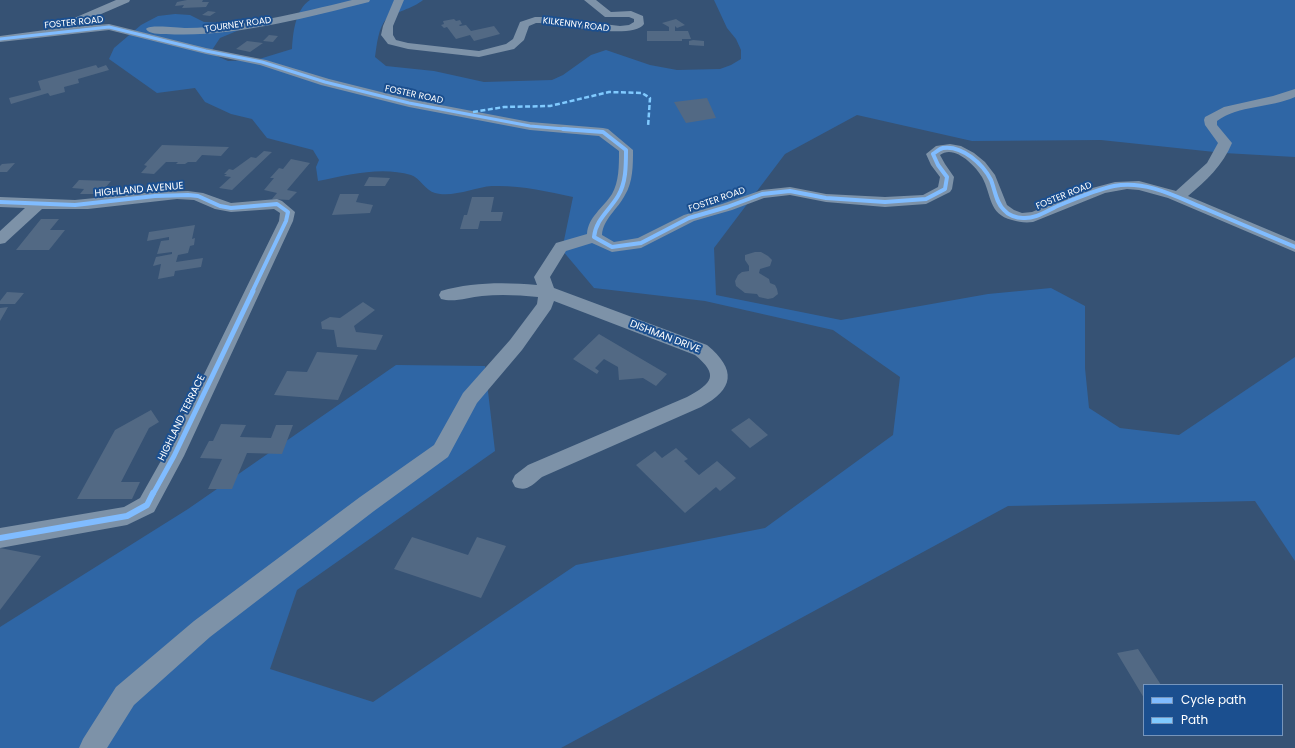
<!DOCTYPE html>
<style>
body{margin:0}
#map{position:relative;width:1295px;height:748px;overflow:hidden;background:#365274;font-family:Poppins,sans-serif}
canvas{display:block}
.legend{position:absolute;left:1143px;top:684px;width:140px;height:52px;box-sizing:border-box;background:#1b4f8f;border:1px solid #7695bc;margin:0;padding:5px 7px;list-style:none;font-size:12px;color:#fff}
.legend li{display:flex;align-items:center;gap:8px;height:20px}
.legend b{width:20px;border:1px solid #7695bc}
</style>
<div id="map">
<canvas width="1295" height="748"></canvas>
<ul class="legend">
<li><b style="height:5px;background:#80bcff"></b>Cycle path</li>
<li><b style="height:5px;background:#80caff"></b>Path</li>
</ul>
</div>
<script>
const ctx = document.querySelector('canvas').getContext('2d');
ctx.lineJoin = 'round';
function fillPath(path, color) { ctx.fillStyle = color; ctx.fill(path, 'evenodd'); }
function strokePath(path, color, width, dash) { ctx.strokeStyle = color; ctx.lineWidth = width; ctx.lineCap = dash ? 'butt' : 'round'; ctx.setLineDash(dash || []); ctx.stroke(path); }
function write(font, color, halo, rows, align = 'center') {
  ctx.font = font + ' Poppins,sans-serif'; ctx.lineWidth = 4; ctx.setLineDash([]); ctx.textBaseline = 'middle'; ctx.strokeStyle = halo; ctx.fillStyle = color; for (const [text, x, y, turn = 0] of rows) {
    ctx.save(); ctx.translate(x, y); ctx.rotate((+turn || 0) * Math.PI / 180); ctx.textAlign = isNaN(turn) ? turn : align; if (halo) ctx.strokeText(text, 0, 0); ctx.fillText(text, 0, 0); ctx.restore();
  }
}
fillPath(new Path2D(`
 M310 0H423C414 8 393 13 387 18 378 28 377 44 375 57L386 66 434 71 484 82 552 80 563 75 591 55 606 50 650 65 677 70 720 69 731 65 741 59V50L736 39 727 28 714 0H1295V157L1224 153 1101 140 972 141 857 115 785 154 714 248 716 295 841 320 988 294 1051 288 1085 306V368L1089 408 1120 428 1179 435 1295 357V561L1255 501 1008 506 561 748H0V627L188 509 396 365 485 366 495 451 297 590 270 669 373 702 576 565 765 528 893 435 900 377 833 330 705 301 594 288 562 250 573 197C546 191 520 185 492 186 475 187 453 198 435 193 426 191 420 178 411 175 381 166 348 175 318 181L316 167 319 160 313 150 267 138 252 119 231 114 205 102 195 88 157 93 109 59 114 48 141 25 158 16 175 14 190 15 204 22 242 24 244 28 220 38 210 53 228 61 256 60 292 49C293 33 295 10 310 0Z`), '#2f66a5');
fillPath(new Path2D(`
 M187 0H203L202 2H209L206 7 182 8 184 5 175 6 177 2Z
 M208 11 216 12 210 16 202 15Z
 M454 19 456 21 460 20 462 24 459 25 460 26 466 25 471 31 494 26 500 34 474 41 470 35 456 39 447 27 444 28 441 25 444 24 443 21Z
 M676 19 685 25 677 28 675 26V31H688L691 39H682V41H647V31H669V27L662 23Z
 M269 35 278 36 273 42 263 41Z
 M693 40 704 41V46L689 45V41Z
 M247 41 263 43 250 52 236 49Z
 M96 65 98 68 106 65 109 70 78 79 79 83 64 87 65 92 50 96 48 93 11 104 9 98 41 90 38 81Z
 M707 98 716 118 686 123 674 102Z
 M162 145 229 147 221 156 202 155 196 162H188L185 164H176L178 162H166L154 174 141 173 147 166 144 165Z
 M264 151 272 152 232 190 219 188 231 177 224 176 227 174H224L229 169 233 170 251 157 256 158Z
 M291 159 310 163 287 190 297 192 289 200 272 199 277 193 264 190 274 178H270L279 168 283 169Z
 M15 163 7 172H0V166L2 164Z
 M369 177 390 178 385 186H364Z
 M79 180 111 181 100 194H80L84 189 72 188Z
 M340 194H359L356 202 373 205 370 213 332 215Z
 M472 197H494L491 212H503L501 221H480L478 229H460L464 215H467Z
 M41 219H59L50 230H65L49 250H16Z
 M195 225 192 239 195 238 194 245 190 246 188 253 178 255 176 262 203 258 201 267 175 271 174 276 158 279 161 264 153 266 156 257 172 254V252L157 254 161 241 169 240V237L147 241 149 232Z
 M755 252H761L768 256 772 260 770 266 760 269 759 273 769 279 770 283 775 285 777 289 778 294 773 298 768 299 759 297 757 294 745 293 736 286 735 281 738 275 742 272 749 271V266L745 260V255Z
 M7 292 24 293 15 304H0V301Z
 M363 302 375 310 354 326 356 332 383 335 376 350 337 347 334 330 322 329 321 322 330 317 340 318Z
 M8 307 0 321V308Z
 M599 334 667 374 656 386 643 378 619 380 618 367 604 359 595 368 599 371 597 374 573 359Z
 M317 352 358 355 338 400 274 395 287 371 307 372Z
 M151 410 159 422 149 428 121 482H140L132 499H77L115 430Z
 M749 418 768 435 750 448 731 430Z
 M221 424 246 425 240 437 271 438 276 425H293L282 454 247 453 232 489H208L222 459 200 458 209 441H213Z
 M676 448 688 459 684 461 699 475 717 461 736 478 720 491 716 487 685 513 636 465 655 451 662 458Z
 M412 537 468 555 477 537 506 546 481 598 394 569Z
 M0 548 41 556 0 610Z
 M1138 649 1161 685H1144V698L1117 653Z`), '#526984');
fillPath(new Path2D(`
 M116 0H130L129 2 71 27 109 24 206 48 266 60 329 79 409 99 530 122 603 128 608 129 633 150C633 165 633 182 625 195 618 209 603 219 602 235L614 242 638 238 684 215 722 204 762 190 790 187 826 194 885 197 923 195 938 187 940 177 931 165 926 154 936 146 950 144 961 146 974 153 985 162 995 175 1007 205 1014 210 1022 213 1032 212 1081 191 1115 182 1139 181 1176 191 1207 163 1218 143 1205 125 1204 120 1205 117 1224 107 1273 96 1295 89V97C1270 108 1239 105 1217 121V125L1232 143C1223 165 1206 181 1188 196L1295 241V252L1168 198 1139 190 1127 189 1105 193 1033 222C1025 223 1019 222 1012 220 988 214 992 195 982 177 975 165 954 144 940 155L945 164 954 177 952 189 950 192 926 204 885 207 826 202 790 195 764 198 732 210 694 221 641 248 612 252 592 243 566 251 550 277 554 288 707 345C737 370 734 389 701 407L542 477C532 485 527 492 515 487L512 481 515 475 528 465 687 397C713 383 719 375 695 355L554 301 551 309 522 350 477 403 448 457 374 511 210 637 134 705 107 748H79L83 739 116 687 194 621 360 497 434 445 463 393 510 340 537 304 538 297C519 295 500 294 482 296 469 297 454 303 441 299L439 295 441 291C471 282 506 282 537 285L534 277 556 243 587 234C588 217 603 208 612 194 619 182 619 166 619 151L599 136 530 130 409 107 321 85 260 65 206 54 109 30 0 42V36L68 27 64 24 65 22Z
 M352 0H370L369 2C305 18 231 38 166 34 159 34 149 34 146 29 150 24 178 28 187 28 242 27 299 13 352 0Z
 M394 0H404L393 26V35L396 40 408 43 479 51 506 44 513 39 520 22 535 17H546L620 26 629 25 634 22V19L629 17H605L584 0H596L611 12 631 11 643 16 644 24C632 41 558 23 536 23L529 26 524 40 514 49 479 57 408 49 388 44 381 35 383 26Z
 M188 191 203 193 231 203 277 199 282 201 295 212 293 221 184 456 154 512 127 525 0 548V528L124 507 140 498 167 450 279 221 280 213 274 209 231 212 215 209 194 200 177 199 88 209H42L5 243 0 244V231L25 208 0 207V197L75 200 155 192Z`), '#7d92a8');
strokePath(new Path2D(`
 M473 112 504 107 550 106 609 92 642 93 650 98 648 127`), '#80caff', 2.5, [5, 2.5]);
strokePath(new Path2D(`
 M0 39 109 27 206 51 262 62 325 82 409 103 530 126 576 130`), '#80bcff', 3);
strokePath(new Path2D(`
 M563 129 603 132 626 150C626 166 626 183 618 196 609 211 596 219 594 237L612 247 641 243 689 218 727 207 762 194 790 191 826 198 885 202 926 199 945 189 947 177 938 165 933 154C936 152 939 149 943 148 962 145 983 164 991 180 995 190 996 203 1004 210 1008 215 1016 218 1023 218 1036 219 1048 210 1060 205 1077 198 1095 190 1114 186 1147 180 1177 197 1206 209 1236 222 1265 234 1295 247
 M0 202 75 205 155 196 188 195 198 196 220 206 231 208 277 204 288 212 286 221 252 292`), '#80bcff', 4);
strokePath(new Path2D(`
 M153 494 174 456 253 291`), '#80bcff', 5);
strokePath(new Path2D(`
 M0 538 127 516 147 505 153 493`), '#80bcff', 6);
write('9px', '#fff', '#1b4f8f', [
 ["FOSTER ROAD",74,23,-6],
 ["TOURNEY ROAD",238,25,-8],
 ["KILKENNY ROAD",576,25,7],
 ["FOSTER ROAD",414,95,12],
 ["FOSTER ROAD",1064,196,-22],
 ["FOSTER ROAD",717,200,-19]
]);
write('10px', '#fff', '#1b4f8f', [
 ["HIGHLAND AVENUE",139,190,-5],
 ["DISHMAN DRIVE",665,337,21],
 ["HIGHLAND TERRACE",182,418,-64]
]);
</script>
